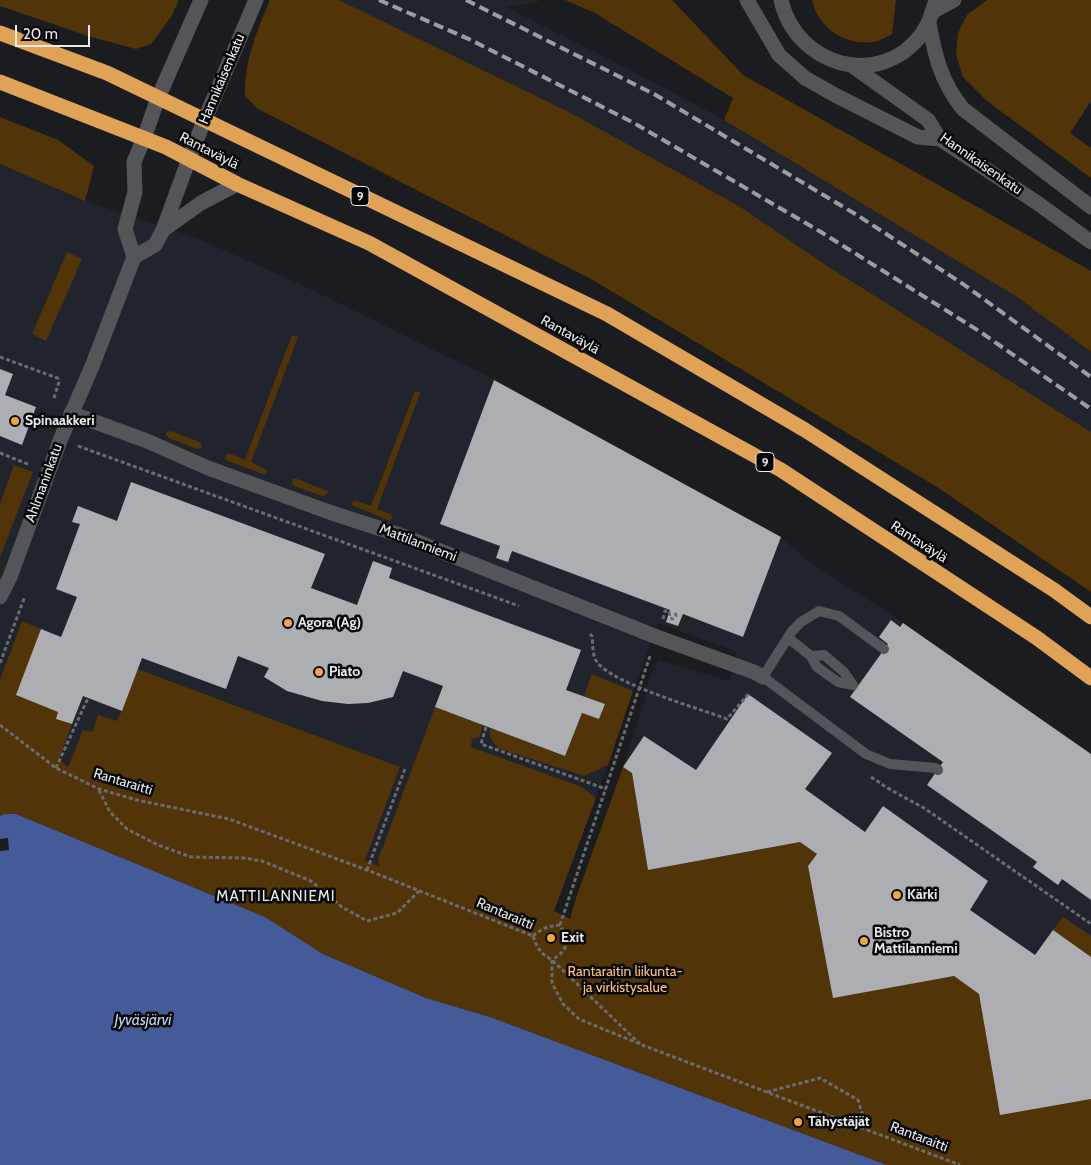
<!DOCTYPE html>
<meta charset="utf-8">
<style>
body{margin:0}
#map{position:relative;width:1091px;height:1165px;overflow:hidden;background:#1b1c1f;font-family:Cabin,sans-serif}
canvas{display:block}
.scale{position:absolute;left:15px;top:25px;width:75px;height:22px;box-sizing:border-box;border:2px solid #eaebed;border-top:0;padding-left:6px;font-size:15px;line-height:18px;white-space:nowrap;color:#eaebed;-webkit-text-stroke:4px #060708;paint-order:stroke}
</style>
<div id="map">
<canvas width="1091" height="1165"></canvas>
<div class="scale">20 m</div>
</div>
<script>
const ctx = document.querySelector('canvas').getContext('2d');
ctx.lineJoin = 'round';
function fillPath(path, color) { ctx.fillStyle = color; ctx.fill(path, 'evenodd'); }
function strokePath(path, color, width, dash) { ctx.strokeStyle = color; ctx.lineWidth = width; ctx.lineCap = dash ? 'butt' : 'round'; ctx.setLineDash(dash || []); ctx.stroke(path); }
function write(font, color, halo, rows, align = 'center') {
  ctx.font = font + ' Cabin,sans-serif'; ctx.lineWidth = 5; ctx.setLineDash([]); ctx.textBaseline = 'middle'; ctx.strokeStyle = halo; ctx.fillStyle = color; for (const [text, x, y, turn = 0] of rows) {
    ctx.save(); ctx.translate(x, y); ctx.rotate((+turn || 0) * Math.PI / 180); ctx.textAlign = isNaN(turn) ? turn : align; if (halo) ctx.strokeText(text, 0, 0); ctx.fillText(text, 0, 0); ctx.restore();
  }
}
fillPath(new Path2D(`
 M339 0H539L538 2 506 7 636 73 724 120 1017 297 1091 352V432L829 267 739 206 569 112Z
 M0 164 85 201 199 239 300 284 491 378 781 537 810 563 886 611 1091 754V1121L996 1140 641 883 623 767 646 696 648 683 658 660 729 681 737 652 658 623 633 691 596 798 553 911 381 867 365 860 68 767 0 716Z`), '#21242d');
fillPath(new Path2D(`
 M0 0H179L171 17 151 44 136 49 88 36 0 6Z
 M270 0H339L569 112 739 206 829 267 1091 432V592L937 487 591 279 258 109 245 96C244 62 257 30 270 0Z
 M565 0H672L743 75 1091 271V352L1017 297 724 120 733 98 595 13Z
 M812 0H896L892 34C886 37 880 41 874 42 845 46 818 28 812 0Z
 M987 0H1091V101L1070 133 1091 148V178L987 101 963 77 956 55 958 33 967 15Z
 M0 117 58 140 94 166 85 201 0 164Z
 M67 252 82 259 46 341 32 334Z
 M292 335 298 337 251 462 268 470 266 473 263 474 228 461 225 458 227 454H231L245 460Z
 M415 391 420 393 377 509 391 514 393 517 390 521 352 505V502L357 501 371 506Z
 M171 431 199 442 202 445 201 448 197 449 169 438 166 435 167 432Z
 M14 465 33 472 0 557V504Z
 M293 479H297L325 490 328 492 326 495 322 496 294 486 292 483Z
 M22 621 41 629 58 712 56 719 72 724 59 759 68 767 83 730 92 732 98 715 116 721 122 711 137 669 400 767 365 860 380 867 378 860 435 707 483 725 479 737 472 739 471 747 582 787 596 798 554 911 570 919 576 898 623 767 632 773 648 870 800 842 817 854 808 866 833 997 954 976 979 994 1091 1099V1165H887L490 1017 426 998 323 954 265 917 16 814H5L0 816V680Z
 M592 674 633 691 608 765 584 776 498 748 490 737V728L565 756 582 713 599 719 605 704 584 696Z
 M1063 917 1091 936V957L1053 930Z`), '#523409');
fillPath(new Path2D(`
 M5 814H16L265 917 323 954 426 998 490 1017 887 1165H0V816Z`), '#455a98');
fillPath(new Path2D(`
 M8 838 9 850 0 851V839Z`), '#1b1c1f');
fillPath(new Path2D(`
 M0 369 13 374 5 395 36 407 22 445 0 436Z
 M494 380 781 537 743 637 683 614 678 626 666 622 670 610 512 551 508 562 496 558 500 546 440 524Z
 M131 482 325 554 311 588 357 605 373 561 392 568 389 578 581 650 566 690 605 704 599 719 582 713 565 756 435 707 443 686 403 671 393 697 368 703 348 704 322 701 287 691 264 677 269 668 238 656 226 689 142 658 122 711 83 696 72 724 56 719 58 712 16 695 41 629 61 637 77 597 56 589 80 524 72 522 78 506 117 521Z
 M891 620 900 627 903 623 1091 754V900L1062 879 1058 885 1033 867 1037 862 927 785 943 762 850 697 888 644 879 637Z
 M748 694 832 753 805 789 865 832 883 806 988 881 970 910 1035 955 1053 930 1091 957V1099L1000 1115 979 994 954 976 833 998 808 866 817 854 800 842 648 870 632 773 623 767 644 736 696 770Z`), '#adaeb2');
strokePath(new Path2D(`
 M0 357 60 379
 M54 398 60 379
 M78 446 519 606
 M0 453 30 465
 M663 619 665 611H669L670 618 673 619 676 616 675 612
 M590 634 592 636C593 643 592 656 597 662 613 684 698 708 727 719L750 692
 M0 663 25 596
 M0 725 56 768 99 789 137 800 229 819 367 870 533 936
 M486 727 481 744 606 789
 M56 768 88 698
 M871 777 889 789
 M889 787V789L924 808 1091 924
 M99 790 110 812 127 829 158 845 191 857 244 858 262 861 311 881 342 907 367 921 397 913 419 891
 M367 870 405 769
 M560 925 650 656
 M533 936C537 948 541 954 552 960L640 1044
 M533 936C542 928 549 926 560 925 569 942 569 949 552 960
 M552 960V983L563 1004 579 1019 642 1045 960 1165
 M767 1092 820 1078 858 1100 867 1129`), '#6a6b6e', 3, [4, 2.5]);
strokePath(new Path2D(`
 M788 638 811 656 817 667 838 682 853 685
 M884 649 839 616 819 611 801 622 792 631 763 677 866 754 890 764 935 768 938 770
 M811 656 824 655 844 672 853 685`), '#545559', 10);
strokePath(new Path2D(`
 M932 12 954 0
 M163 230 201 203 237 184
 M134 257 155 245 163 230 189 159
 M71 413 147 441 208 468 332 513 400 535 657 637 754 672 763 677
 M0 597 10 577 61 438 93 364 134 257 125 229 135 192 134 162 144 138`), '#545559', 15);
strokePath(new Path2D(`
 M747 0 779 55 805 78 835 95 918 137 940 139
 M781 0C796 66 879 90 921 35 929 24 932 13 936 0
 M929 23C935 56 941 82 963 109L1091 207
 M851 65 928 120 940 139 1036 202 1091 242
 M144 138 158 98 201 0
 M189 159 204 121 256 0`), '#545559', 15);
strokePath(new Path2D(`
 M0 33 107 73 607 314 805 430 1054 590 1091 617
 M0 82 166 147 237 184 369 243 781 470 1037 638 1091 678`), '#dfa257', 15);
strokePath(new Path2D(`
 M379 0 471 40 634 123 821 232 979 331 1091 409
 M466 0 654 94 857 215 963 284 1091 377`), '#9c9d9f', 4, [10, 5]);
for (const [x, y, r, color] of [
 [15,421,5,"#f1a540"],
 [288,623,5,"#f1a540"],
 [319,672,5,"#f1a540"],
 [897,895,5,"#f1a540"],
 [551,938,5,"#f1a540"],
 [864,941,5,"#f1a540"],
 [798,1122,5,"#f1a540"]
]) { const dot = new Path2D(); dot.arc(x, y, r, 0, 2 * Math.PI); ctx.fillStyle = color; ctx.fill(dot); strokePath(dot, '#060708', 2); }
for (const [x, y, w] of [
 [360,196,18],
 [765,462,18]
]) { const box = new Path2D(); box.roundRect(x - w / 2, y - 9.5, w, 19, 4); ctx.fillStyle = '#060708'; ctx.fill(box); strokePath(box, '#eaebed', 1); }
write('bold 12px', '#eaebed', null, [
 ["9",360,196],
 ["9",765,462]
]);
write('14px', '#eaebed', '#060708', [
 ["Hannikaisenkatu",222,79,-67],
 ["Rantaväylä",209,151,27],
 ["Hannikaisenkatu",981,164,35],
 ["Rantaväylä",570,335,29],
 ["Ahlmaninkatu",44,483,-70],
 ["Rantaväylä",919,542,33],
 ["Mattilanniemi",418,543,21],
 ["Rantaraitti",123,782,17],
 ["Rantaraitti",505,914,23],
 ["Rantaraitti",919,1137,21]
]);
write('bold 14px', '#eaebed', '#060708', [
 ["Spinaakkeri",25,421],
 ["Agora (Ag)",298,623],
 ["Piato",329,672],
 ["Kärki",907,895],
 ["Bistro",874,933],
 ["Mattilanniemi",874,949],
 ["Exit",561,938],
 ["Tähystäjät",808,1122]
], 'left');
write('14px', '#fdc480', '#060708', [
 ["Rantaraitin liikunta-",625,972],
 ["ja virkistysalue",625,988]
]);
ctx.letterSpacing = '1px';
write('15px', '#eaebed', '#060708', [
 ["MATTILANNIEMI",276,897]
]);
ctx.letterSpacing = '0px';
write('italic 15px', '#c9d7fc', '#060708', [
 ["Jyväsjärvi",143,1021]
]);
</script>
